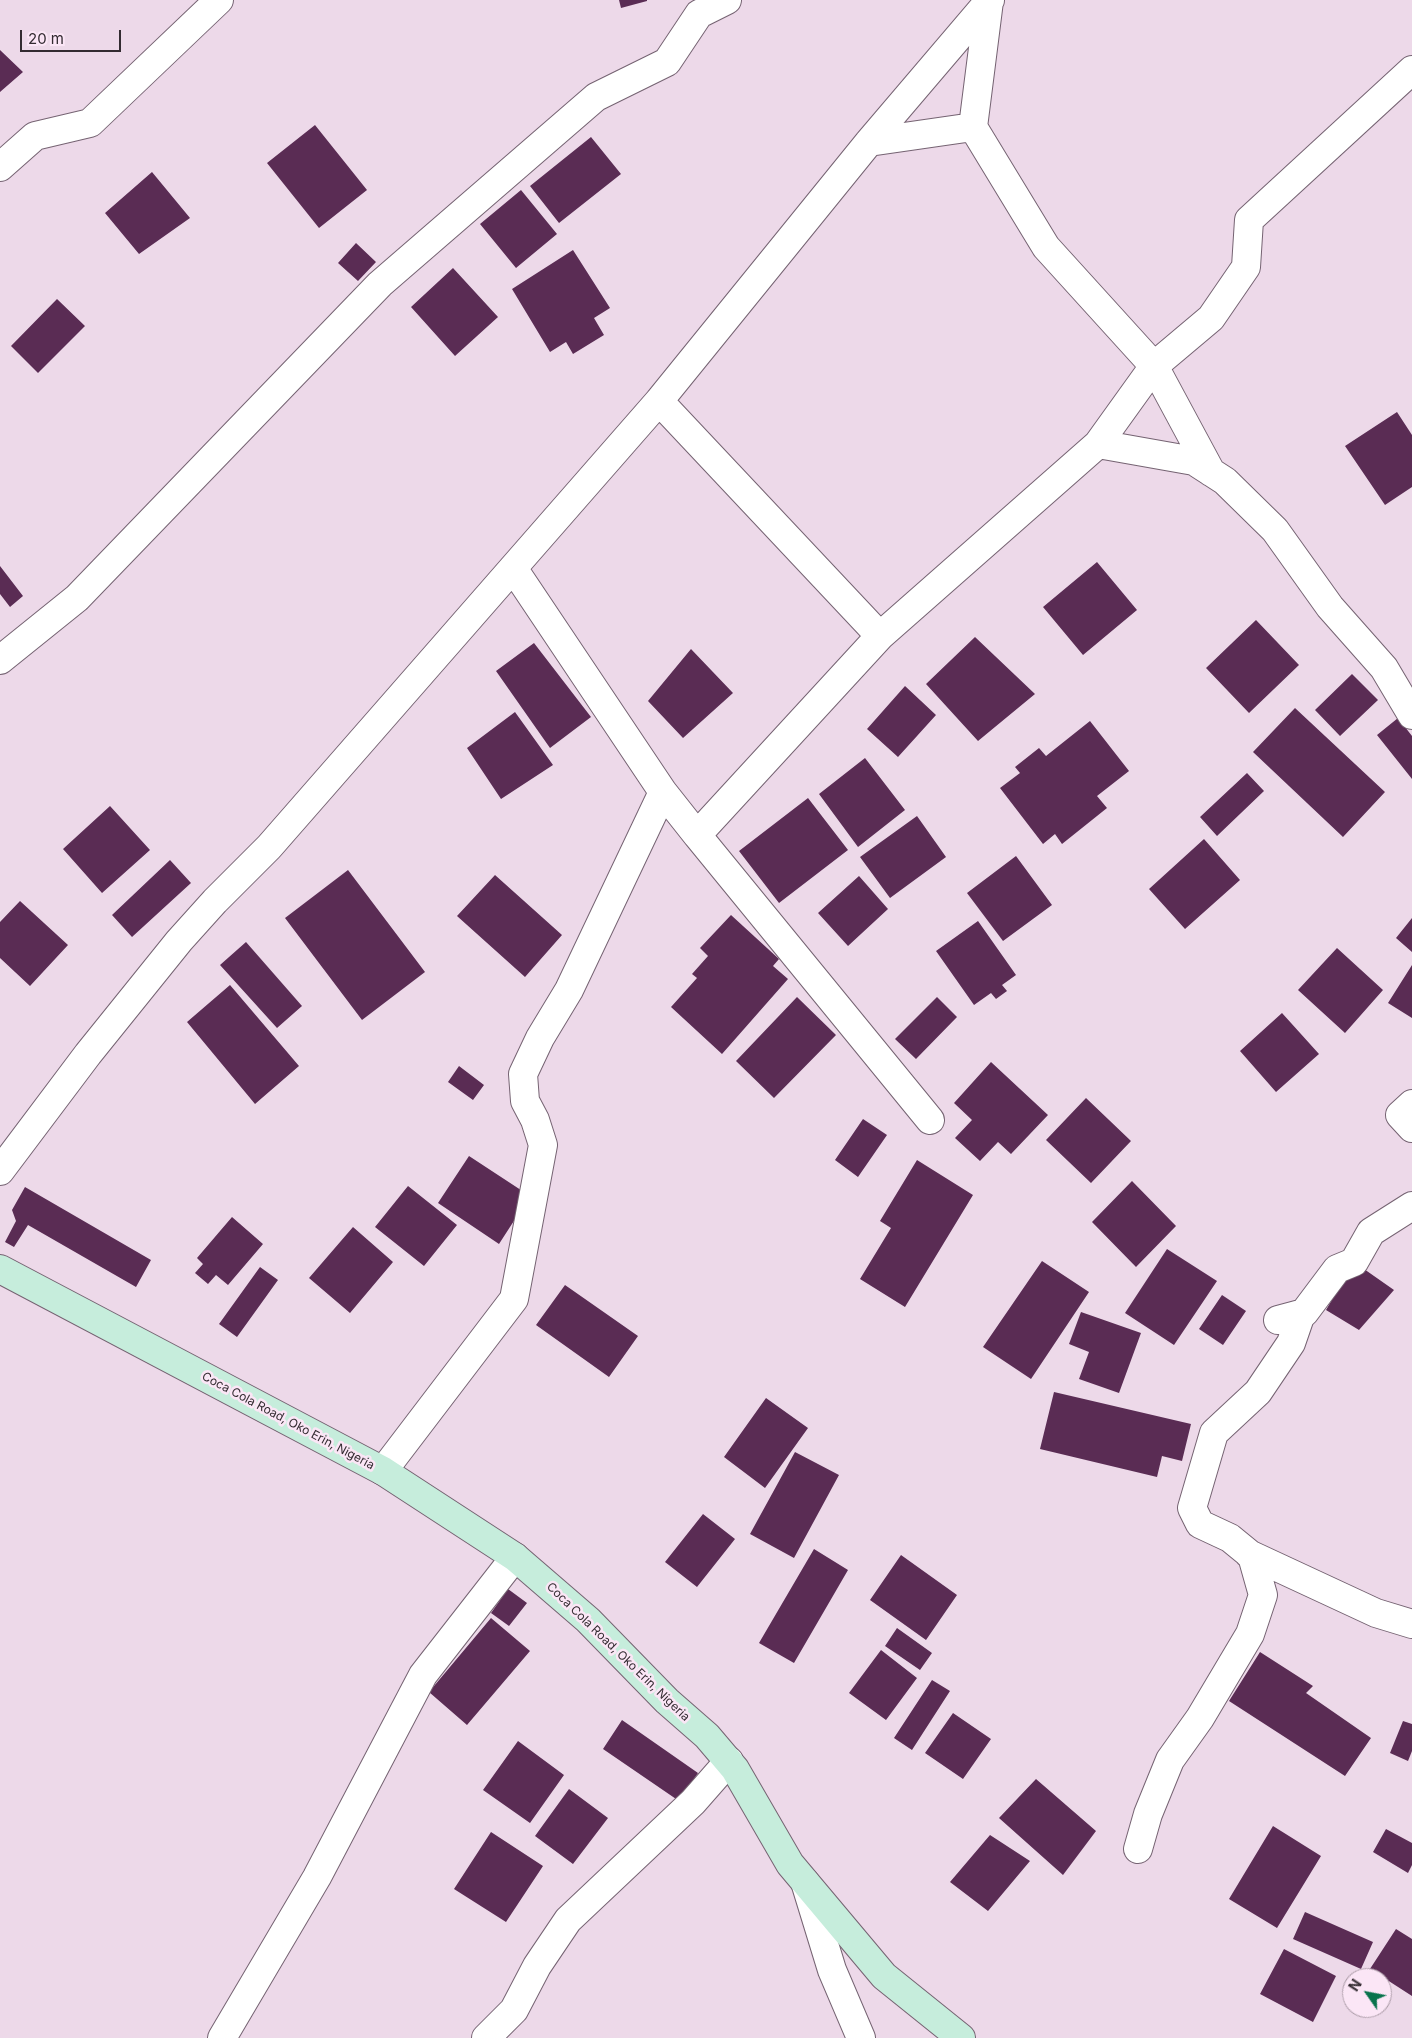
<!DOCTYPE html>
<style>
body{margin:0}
#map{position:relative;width:1412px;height:2038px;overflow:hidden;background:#edd9e9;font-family:Inter,sans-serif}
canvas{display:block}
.north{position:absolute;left:1342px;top:1968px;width:50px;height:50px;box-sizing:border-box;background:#fbe6f6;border:1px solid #ab9ba7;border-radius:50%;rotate:303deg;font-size:14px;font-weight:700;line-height:20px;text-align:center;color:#332b31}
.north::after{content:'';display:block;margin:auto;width:18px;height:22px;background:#08734c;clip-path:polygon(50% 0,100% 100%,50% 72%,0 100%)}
.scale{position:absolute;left:20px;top:30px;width:101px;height:22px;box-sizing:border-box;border:2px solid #332b31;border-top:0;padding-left:6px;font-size:15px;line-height:18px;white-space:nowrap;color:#332b31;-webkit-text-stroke:4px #fbe6f6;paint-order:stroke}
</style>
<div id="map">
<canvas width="1412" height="2038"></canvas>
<div class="north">N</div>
<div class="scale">20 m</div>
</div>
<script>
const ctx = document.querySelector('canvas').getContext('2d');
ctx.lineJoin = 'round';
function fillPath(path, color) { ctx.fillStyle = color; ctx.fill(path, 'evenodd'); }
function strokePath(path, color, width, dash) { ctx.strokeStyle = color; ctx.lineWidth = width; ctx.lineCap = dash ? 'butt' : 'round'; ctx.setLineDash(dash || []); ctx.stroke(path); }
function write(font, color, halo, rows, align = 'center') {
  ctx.font = font + ' Inter,sans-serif'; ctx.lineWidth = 5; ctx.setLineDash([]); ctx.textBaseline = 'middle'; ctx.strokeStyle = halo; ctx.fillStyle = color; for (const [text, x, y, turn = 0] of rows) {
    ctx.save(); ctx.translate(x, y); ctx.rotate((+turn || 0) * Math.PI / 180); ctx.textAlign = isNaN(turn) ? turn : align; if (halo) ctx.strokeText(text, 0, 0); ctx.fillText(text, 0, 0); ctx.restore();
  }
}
fillPath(new Path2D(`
 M619 0H647V1L621 8Z
 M0 50 23 72 0 92Z
 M315 125 367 190 319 228 267 163Z
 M591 137 621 174 559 223 530 186Z
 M152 172 190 218 139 254 105 213Z
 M521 190 557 234 516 268 480 224Z
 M356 243 376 262 358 281 338 263Z
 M573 250 610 308 594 318 604 335 573 354 566 342 550 352 512 289Z
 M453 268 498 317 455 356 411 307Z
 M57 299 85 326 38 373 11 346Z
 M1397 412 1412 435V487L1385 505 1345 446Z
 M1097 562 1137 610 1083 655 1043 607Z
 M0 566 23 596 10 607 0 594Z
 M1256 620 1299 665 1249 713 1206 668Z
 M975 637 1035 694 978 741 926 684Z
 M534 643 591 717 550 748 496 671Z
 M691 649 733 693 683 738 648 701Z
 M1352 674 1378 700 1340 736 1315 710Z
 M905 686 936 715 898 757 867 729Z
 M1295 708 1385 792 1343 837 1253 752Z
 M515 712 553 765 501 799 467 748Z
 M1398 718 1412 736V779L1377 735Z
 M1090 721 1129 771 1097 796 1107 808 1062 844 1055 834 1043 844 1000 788 1020 773 1015 767 1039 748 1046 756Z
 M865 758 905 810 858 847 819 794Z
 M1247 773 1264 791 1217 836 1200 817Z
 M808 798 848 850 779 903 739 851Z
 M110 806 150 850 102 893 63 849Z
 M917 816 946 857 890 898 860 857Z
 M1204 839 1240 880 1185 929 1149 889Z
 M1016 856 1052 905 1003 941 967 893Z
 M170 860 191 883 132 937 112 915Z
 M348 870 425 972 362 1020 285 918Z
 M495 875 562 935 525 977 457 916Z
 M859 876 888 909 848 946 818 913Z
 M20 901 68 945 30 986 0 958V922Z
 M731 915 779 959 773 966 788 979 722 1054 671 1007 697 978 692 974 708 956 700 948Z
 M1412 918V952L1396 938Z
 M978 921 1016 975 1002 985 1007 991 996 999 991 993 974 1005 936 951Z
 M246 942 302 1006 277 1028 220 965Z
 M1337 948 1383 990 1345 1033 1298 990Z
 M1412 965V1018L1388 1003Z
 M230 985 299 1066 255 1104 187 1022Z
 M797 997 836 1035 774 1098 736 1061Z
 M937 997 957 1017 916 1059 895 1039Z
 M1282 1013 1319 1054 1276 1092 1240 1051Z
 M991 1062 1048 1115 1011 1154 998 1142 980 1161 955 1138 972 1120 954 1103Z
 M459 1066 484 1085 473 1100 448 1082Z
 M1086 1098 1131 1141 1091 1183 1046 1140Z
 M863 1119 887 1135 858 1177 835 1160Z
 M469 1156 530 1196 499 1244 438 1203Z
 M917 1160 973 1195 905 1307 860 1279 891 1228 880 1221Z
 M1132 1181 1176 1226 1136 1267 1092 1222Z
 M408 1186 457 1225 424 1266 375 1227Z
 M25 1187 151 1260 136 1287 28 1225 14 1247 5 1242 16 1221 12 1210Z
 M232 1217 263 1244 228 1285 216 1275 208 1284 195 1273 203 1264 197 1258Z
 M353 1227 393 1262 350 1313 309 1278Z
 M1167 1249 1217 1281 1174 1345 1125 1313Z
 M1042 1261 1089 1292 1031 1379 983 1347Z
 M1354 1262 1394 1290 1359 1330 1326 1310Z
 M260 1267 278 1280 237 1337 219 1324Z
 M565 1285 638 1336 609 1377 536 1325Z
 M1222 1295 1246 1311 1223 1345 1199 1329Z
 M1081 1312 1141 1333 1119 1393 1079 1379 1089 1352 1069 1344Z
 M1054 1392 1191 1424 1182 1461 1162 1456 1157 1477 1040 1449Z
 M766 1398 808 1428 765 1488 724 1457Z
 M795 1452 839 1475 794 1558 750 1534Z
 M703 1514 735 1539 697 1587 665 1562Z
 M814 1549 848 1570 794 1663 759 1643Z
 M901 1555 957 1595 926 1640 870 1600Z
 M508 1589 527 1603 509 1626 491 1613Z
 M491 1618 530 1651 467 1725 429 1692Z
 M897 1628 932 1653 920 1670 885 1646Z
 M881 1650 917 1678 886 1720 849 1693Z
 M1260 1652 1313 1686 1306 1693 1371 1738 1345 1776 1229 1701Z
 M932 1680 950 1691 912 1750 894 1738Z
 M953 1713 991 1739 963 1779 925 1753Z
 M622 1720 698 1773 679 1801 603 1749Z
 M1403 1721 1412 1724V1751L1408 1761 1390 1753Z
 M518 1741 564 1775 530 1823 483 1790Z
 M1036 1779 1096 1831 1063 1875 999 1818Z
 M569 1789 608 1818 573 1864 535 1836Z
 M1273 1826 1321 1856 1277 1928 1229 1899Z
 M1386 1829 1412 1843V1865L1408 1873 1373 1852Z
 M491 1832 543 1866 506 1922 454 1889Z
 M990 1835 1030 1861 988 1911 950 1882Z
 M1305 1912 1373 1942 1361 1969 1293 1939Z
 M1396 1929 1412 1939V1996L1381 1976 1368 1972Z
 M1284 1949 1336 1976 1313 2022 1260 1994Z`), '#5a2c54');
const street = new Path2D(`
 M989 1 973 127 1046 247 1154 366 1211 472
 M869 142 973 127
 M0 167 35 136 90 123 219 0
 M659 401 880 636
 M1098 444 1154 366 1211 318 1246 267 1249 220 1412 70
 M513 568 663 792 697 835 880 636 1098 444 1194 461 1225 481 1275 530 1330 607 1384 668 1412 715
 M0 660 77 598 380 284 596 97 667 62 699 14 727 0
 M697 835 930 1120
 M1412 1104 1400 1115 1412 1128
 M0 1171 88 1054 179 941 215 901 269 847 659 401 869 142 990 0
 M1278 1320 1304 1313 1337 1269 1354 1262 1371 1232 1412 1206
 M383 1471 514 1299 543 1145 535 1120 525 1101 523 1074 540 1038 569 990 663 792
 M1249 1554 1376 1613 1412 1624
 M1138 1849 1148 1814 1170 1760 1200 1718 1250 1634 1263 1595 1252 1556 1230 1538 1200 1524 1192 1508 1214 1433 1258 1392 1291 1343 1301 1314
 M805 1882 832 1970 861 2038
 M222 2038 317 1877 423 1675 515 1557
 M486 2038 514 2010 537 1966 568 1920 693 1802 729 1761`);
const secondary = new Path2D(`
 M0 1269 383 1471 515 1557 588 1620 667 1701 707 1736 735 1769 790 1864 884 1976 961 2038`);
strokePath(street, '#756372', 30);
strokePath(secondary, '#756372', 30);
strokePath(street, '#fff', 28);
strokePath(secondary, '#c6eddc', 28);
write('12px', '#332b31', '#fbe6f6', [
 ["Coca Cola Road, Oko Erin, Nigeria",288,1421,28],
 ["Coca Cola Road, Oko Erin, Nigeria",618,1652,44]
]);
</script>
